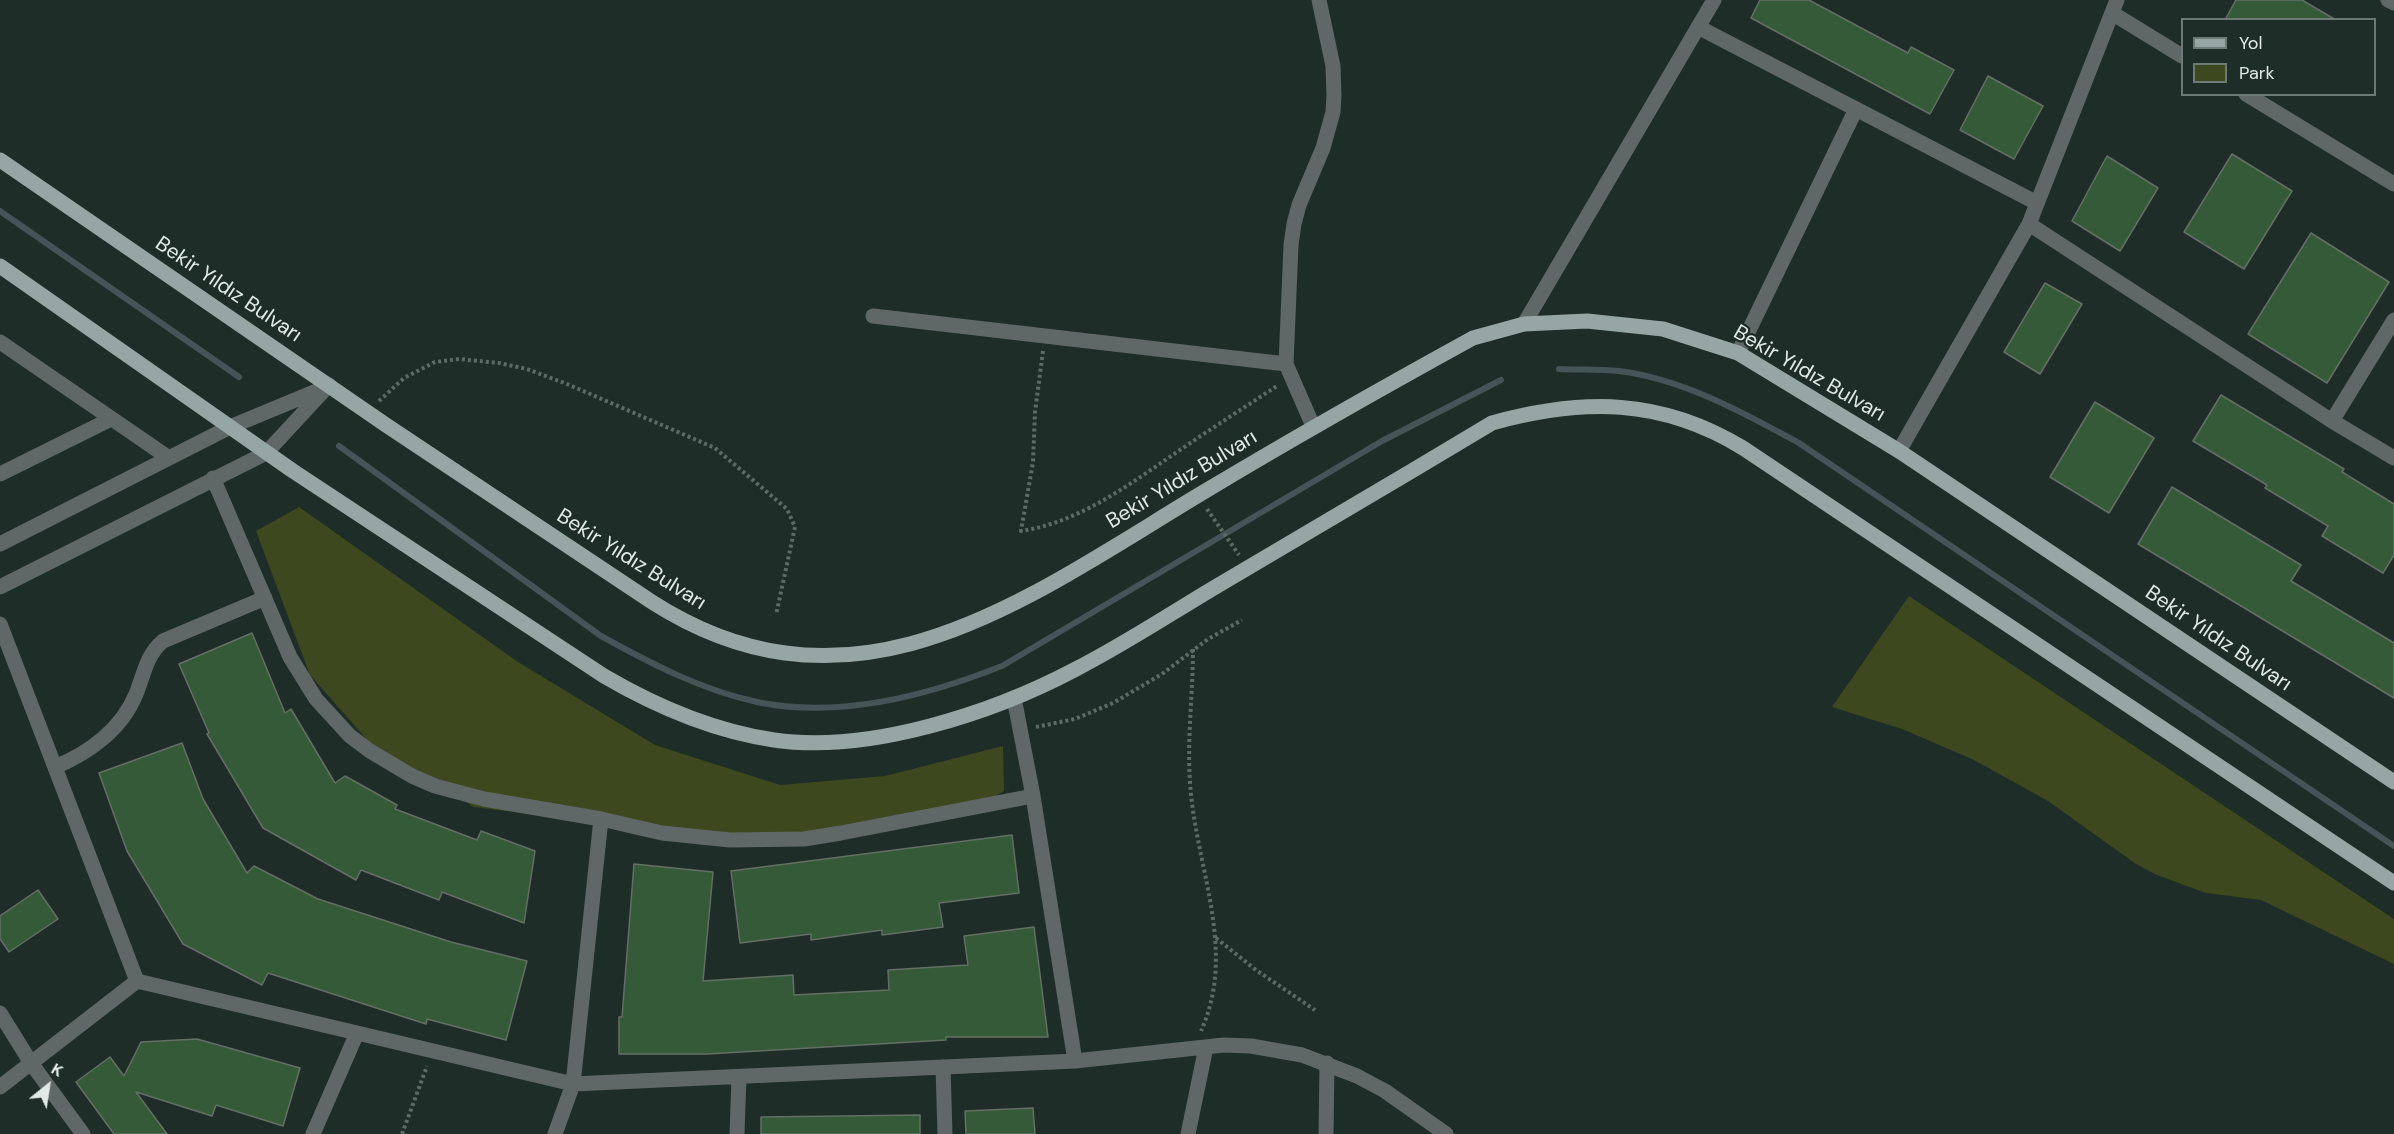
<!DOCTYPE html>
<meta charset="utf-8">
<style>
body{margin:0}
#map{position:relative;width:2394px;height:1134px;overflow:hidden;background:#1f2d28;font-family:"DM Sans",sans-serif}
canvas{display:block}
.legend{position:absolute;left:2181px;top:18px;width:195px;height:78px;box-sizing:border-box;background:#1f2d28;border:2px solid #6d7974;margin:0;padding:8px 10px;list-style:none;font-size:18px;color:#e1eae6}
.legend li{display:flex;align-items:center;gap:12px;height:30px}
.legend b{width:30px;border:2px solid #6d7974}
.north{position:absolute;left:18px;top:1056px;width:60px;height:60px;-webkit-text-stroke:4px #1f2d28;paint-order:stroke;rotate:30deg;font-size:16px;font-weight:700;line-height:24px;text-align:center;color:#e1eae6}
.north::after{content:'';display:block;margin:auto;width:21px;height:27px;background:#e1eae6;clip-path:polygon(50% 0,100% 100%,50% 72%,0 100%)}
</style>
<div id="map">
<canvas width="2394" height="1134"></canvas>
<ul class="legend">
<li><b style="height:8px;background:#96a6a5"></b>Yol</li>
<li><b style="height:16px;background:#3d481e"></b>Park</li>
</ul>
<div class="north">K</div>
</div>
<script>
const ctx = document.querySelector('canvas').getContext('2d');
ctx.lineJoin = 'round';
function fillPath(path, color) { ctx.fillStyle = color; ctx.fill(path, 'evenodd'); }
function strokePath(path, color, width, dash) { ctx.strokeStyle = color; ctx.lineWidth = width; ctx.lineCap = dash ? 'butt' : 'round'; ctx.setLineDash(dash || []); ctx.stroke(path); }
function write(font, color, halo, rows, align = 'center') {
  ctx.font = font + ' "DM Sans",sans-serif'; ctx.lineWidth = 4.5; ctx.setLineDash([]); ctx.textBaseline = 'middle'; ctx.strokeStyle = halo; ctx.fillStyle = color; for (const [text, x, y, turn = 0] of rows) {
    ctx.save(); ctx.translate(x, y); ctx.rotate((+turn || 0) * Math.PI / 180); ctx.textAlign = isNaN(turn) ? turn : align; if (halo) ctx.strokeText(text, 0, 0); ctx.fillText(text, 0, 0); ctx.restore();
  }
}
fillPath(new Path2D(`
 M299 507 518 662 655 745 780 785 885 776 1003 746 1004 791 964 814 763 843 474 807 369 742 310 675 256 531Z
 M1909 596 2394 919V964L2261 900 2206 893 2157 875 2136 864 2048 801 1974 760 1902 729 1832 707Z`), '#3d481e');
strokePath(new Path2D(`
 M0 211 239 377
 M1559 369C1578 370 1599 369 1619 371 1683 379 1744 413 1799 443L2394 846
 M339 446 601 636C650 663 701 690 757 702 839 719 926 696 1002 666L1382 441 1501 380`), '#455457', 6);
const building = new Path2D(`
 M1760 0H1809L1908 53 1911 47 1954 70 1930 114 1751 18Z
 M2236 0H2302L2336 20H2225Z
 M1988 76 2043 106 2014 159 1960 130Z
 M2232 154 2292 191 2244 269 2184 232Z
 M2107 156 2158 188 2120 251 2072 221Z
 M2311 233 2389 282 2327 383 2248 334Z
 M2045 283 2082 304 2040 374 2004 352Z
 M2221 395 2344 469 2342 472 2394 504V555L2383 573 2322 536 2328 526 2265 488 2267 485 2193 441Z
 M2095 402 2154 438 2109 513 2050 477Z
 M2172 487 2301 565 2291 581 2394 643V698L2138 544Z
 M252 633 285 713 291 709 335 783 345 776 397 805 395 809 477 840 481 831 535 851 524 923 442 892 439 900 361 870 356 880 263 828 207 734 209 733 179 664Z
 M182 743 203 799 247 873 254 866 318 899 451 942 527 961 506 1040 427 1019 426 1024 268 973 262 985 183 944 127 851 99 773Z
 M1012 835 1019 893 939 903 943 927 882 935V930L811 940V934L740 943 731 871Z
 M634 864 713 872 703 981 793 975 794 995 889 990 888 970 968 965 964 936 1034 927 1048 1037H946V1040L707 1054H619V1017H622Z
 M38 890 58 919 9 952 0 939V916Z
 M197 1039 300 1068 283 1126 216 1105 212 1116 136 1092 167 1134H114L76 1082 110 1057 124 1076 141 1042Z
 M1033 1108 1035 1134H966L965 1111Z
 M920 1115V1134H761V1117Z`);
fillPath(building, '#355a38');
strokePath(building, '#646f65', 1.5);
strokePath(new Path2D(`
 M1043 351 1035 412 1033 462 1021 531C1081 522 1131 483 1180 450 1212 428 1245 407 1277 386
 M379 401 404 378 435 362 459 359 499 363 527 369 567 384 715 448 787 509 795 527 776 615
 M1207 509 1239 555
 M1193 649C1193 693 1187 738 1190 782 1195 866 1238 949 1201 1031
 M1036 727 1075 719 1113 703 1162 674 1208 639 1242 620
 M1216 938 1256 970 1315 1010
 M402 1134 427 1066`), '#5e6a65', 4, [3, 3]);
strokePath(new Path2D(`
 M2388 0 2394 3
 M2112 13 2182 56
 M1698 27 2037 203
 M2246 94 2394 184
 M2029 224 2332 421 2394 458
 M873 316 1286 364
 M1524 324 1714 0
 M0 342 169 458
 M1738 353 1856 109
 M2332 421 2394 320
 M1313 426 1286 364 1291 245 1294 224 1299 205 1323 148 1333 112 1334 96 1333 66 1319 0
 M1899 451 2029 224 2117 0
 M0 474 111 419
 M213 478 290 657 316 699 350 736 370 751 412 776 435 786 484 799 601 819 662 833 730 840 804 839 841 833 1033 796
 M0 544 230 427 324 388
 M0 587 266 453 329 385
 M0 624 137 981
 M1014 698 1033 796 1075 1061
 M55 767C89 753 122 729 136 694 144 675 146 655 163 641L265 598
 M137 981 573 1084 1075 1061 1224 1045 1251 1046 1302 1055 1357 1076 1385 1091 1446 1134
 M0 1013 31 1063 83 1134
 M943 1067 945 1134
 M0 1087 137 981
 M313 1134 357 1033
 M555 1134 573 1084 601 819
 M737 1134 739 1077
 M1188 1134 1206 1047
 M1326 1134 1327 1063`), '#606867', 15);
strokePath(new Path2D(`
 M0 160 386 425 652 602C855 732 1027 598 1202 493 1292 439 1382 388 1473 338L1524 324 1587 321 1663 329 1738 353 1899 451 2394 782
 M0 266 293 471 604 676C657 707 713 731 774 740 868 754 993 713 1076 669 1123 645 1167 616 1212 589 1305 534 1399 479 1492 423 1583 398 1661 398 1743 448L2394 883`), '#96a6a5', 15);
write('21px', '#e1eae6', '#1f2d28', [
 ["Bekir Yıldız Bulvarı",228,290,34],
 ["Bekir Yıldız Bulvarı",1809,374,30],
 ["Bekir Yıldız Bulvarı",1182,480,-31],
 ["Bekir Yıldız Bulvarı",631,560,32],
 ["Bekir Yıldız Bulvarı",2218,639,34]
]);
</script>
